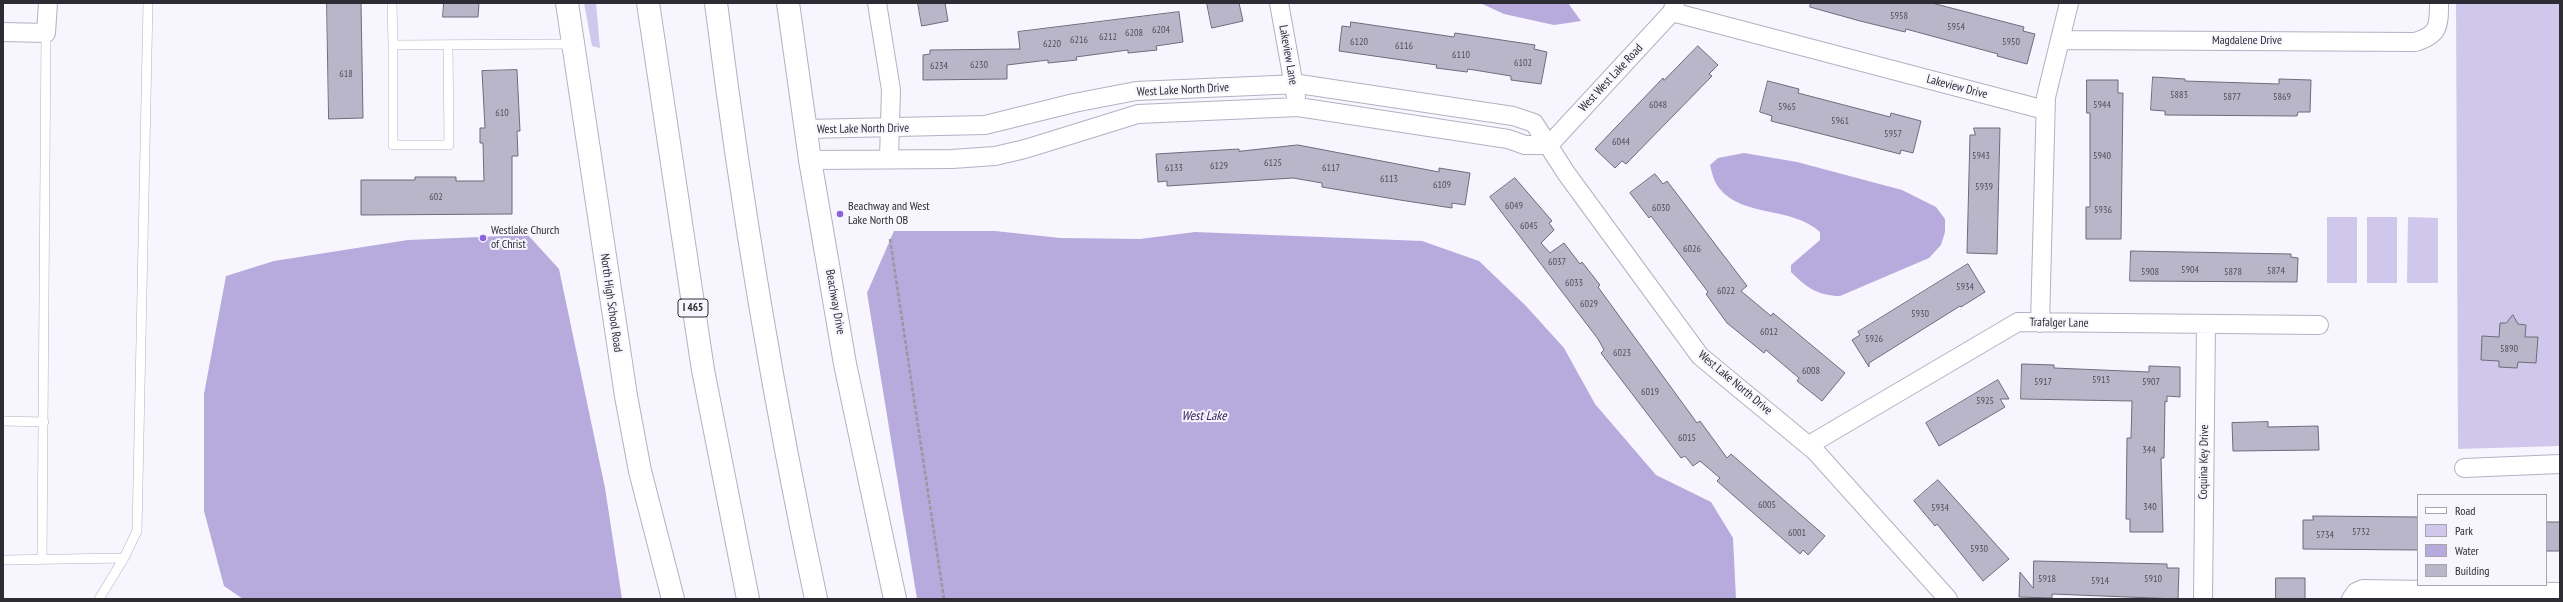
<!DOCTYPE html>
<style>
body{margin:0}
#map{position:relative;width:2563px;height:602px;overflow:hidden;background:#f7f5fd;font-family:"PT Sans Narrow",sans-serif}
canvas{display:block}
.frame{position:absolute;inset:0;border:4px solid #2d2b33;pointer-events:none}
.legend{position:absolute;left:2417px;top:494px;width:130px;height:92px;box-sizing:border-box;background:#f7f5fd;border:1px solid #a6a4ac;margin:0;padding:5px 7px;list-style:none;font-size:12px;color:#2d2b33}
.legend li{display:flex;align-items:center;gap:8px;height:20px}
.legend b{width:20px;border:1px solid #a6a4ac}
</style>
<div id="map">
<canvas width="2563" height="602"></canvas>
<div class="frame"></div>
<ul class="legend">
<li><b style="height:5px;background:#fff"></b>Road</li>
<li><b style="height:11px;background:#d0c7ec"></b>Park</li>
<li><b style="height:11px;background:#b7aadd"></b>Water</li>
<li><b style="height:11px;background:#bab6c9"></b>Building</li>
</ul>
</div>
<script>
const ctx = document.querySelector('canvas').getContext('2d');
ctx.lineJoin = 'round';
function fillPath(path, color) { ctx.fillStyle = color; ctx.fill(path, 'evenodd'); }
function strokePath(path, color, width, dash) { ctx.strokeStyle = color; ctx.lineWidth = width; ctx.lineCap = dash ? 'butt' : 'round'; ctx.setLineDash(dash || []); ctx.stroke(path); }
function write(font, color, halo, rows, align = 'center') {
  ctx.font = font + ' "PT Sans Narrow",sans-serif'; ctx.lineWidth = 4; ctx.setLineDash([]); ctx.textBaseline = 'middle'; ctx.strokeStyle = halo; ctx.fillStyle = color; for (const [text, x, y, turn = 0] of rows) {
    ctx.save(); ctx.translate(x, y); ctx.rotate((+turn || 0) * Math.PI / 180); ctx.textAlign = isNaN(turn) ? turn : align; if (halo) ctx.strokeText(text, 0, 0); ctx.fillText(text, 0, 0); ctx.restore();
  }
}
fillPath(new Path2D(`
 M584 3H596L600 48 592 46Z
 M2456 3H2560V446L2458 449Z
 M2327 217H2357V283H2327Z
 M2367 217H2397V283H2367Z
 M2408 217 2438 218V283H2407Z`), '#d0c7ec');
fillPath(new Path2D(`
 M1480 3H1568L1581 21 1554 25 1504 14Z
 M1744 153 1797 162 1902 190 1936 207 1945 219V232L1941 245 1929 258 1840 296C1818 296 1806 287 1791 272V265L1820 240V232C1792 206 1743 218 1719 188 1714 182 1712 173 1710 165L1718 158Z
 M894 231H995L1060 238 1140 239 1195 232 1422 241 1479 261 1526 306 1564 348 1595 404 1656 475 1711 502 1733 538 1736 599H917L867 293Z
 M528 235 559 269 605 488 622 599H243L224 586 204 511V394L226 276 274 261 408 240Z`), '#b7aadd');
const building = new Path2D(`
 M327 3H361L363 118 329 119Z
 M444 3H479L478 17H443Z
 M918 3H945L948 21 922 26Z
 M1207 3H1239L1243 21 1212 28Z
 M1811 3H1932L2024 27 2023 31 2035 34 2027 64 1997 56 1998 54 1906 29 1905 32 1860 21 1810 7Z
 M1179 12 1183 42 1156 46 1157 50 1128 53V50L1076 57 1077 60 1048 63V60L1007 65V79L923 80V55L930 54V50L1020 49 1018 32Z
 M1351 22 1454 37 1455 33 1535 45 1534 49 1547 52 1541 84 1511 80V76L1468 69 1467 72 1436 68 1437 65 1339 51 1342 26 1350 27Z
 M1698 46 1718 65 1709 74 1712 76 1626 164 1622 161 1615 168 1595 149 1663 78 1664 80Z
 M517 70 520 131H517L518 156H512V214L361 215V180H415V177H456V181H484L483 143H480V128H485L482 71Z
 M2153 77 2185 79V81L2279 84V79L2311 80 2310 112H2298L2297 116 2165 115V111L2151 110Z
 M2087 80H2118V93H2123L2121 239H2086V207H2090V113H2087Z
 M1768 81 1799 89 1798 93 1890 117 1891 113 1921 121 1913 153 1901 150 1900 154 1771 121 1772 116 1760 112Z
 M1974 128H2000L1997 254 1967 253 1970 135H1975Z
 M1298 145 1439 172V168L1470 173 1465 205 1452 203V208L1400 200 1322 187V183L1293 178 1167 186V181L1158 182 1156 154 1239 149V151Z
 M1655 174 1663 184 1667 181 1747 286 1741 291 1771 316 1773 313 1845 373 1822 401 1797 381 1799 378 1766 350 1764 353 1727 323 1706 294 1708 292 1651 216 1649 218 1630 193Z
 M1515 178 1552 221 1549 223 1554 230 1541 243 1550 253 1564 243 1580 264 1582 262 1600 285 1598 287 1697 423 1700 421 1727 458 1731 454 1825 536 1808 555 1803 550 1800 554 1717 481 1720 478 1700 461 1693 466 1685 456 1681 458 1601 353 1604 350 1598 339 1490 197Z
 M2131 251 2291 254V257L2298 258 2297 282 2130 281Z
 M1968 264 1985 292 1961 307 1960 306 1869 363V367L1852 340 1860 335 1858 332Z
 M2513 315 2518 324 2526 325 2525 337H2538L2536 363 2518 362 2517 368 2499 367V361L2481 360 2482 336 2499 337 2500 323H2506Z
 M2022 364 2054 365V368L2149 372V366L2180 367V397L2167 396V402L2165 401 2164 458H2161L2163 532H2130V519H2126L2127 438H2131L2132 401 2021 399Z
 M1998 380 2009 399H2000L2005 407 1939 446 1926 423Z
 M2268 422V427L2318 426 2319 450 2233 451 2232 423Z
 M1938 480 2009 559 1983 581 1937 524 1935 526 1914 501Z
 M2313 516 2418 517V550L2303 549V520H2313Z
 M2546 522H2560V551H2546Z
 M2034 561 2167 564V568H2179L2178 599 2052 594V598L2019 597 2020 572 2033 588Z
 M2276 578H2305V599H2276Z`);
fillPath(building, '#bab6c9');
strokePath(building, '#6f6b7d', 1);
const service = new Path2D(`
 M392 3 393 45 573 44
 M393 45V145H449L448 45
 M3 421 44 422
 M42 559 46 33
 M3 560 124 558 137 531 148 3
 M99 599 124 558`);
const minor = new Path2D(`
 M877 3 891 90 889 158
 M1279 3 1296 97
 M1672 12 2045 110
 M3 32 46 33 48 3
 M2060 40 2415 42C2439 35 2439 26 2439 3
 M806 129 985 125 1074 103 1136 91 1299 84 1513 116 1534 123 1566 173 1700 356 1815 451 1948 599
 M1549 145 1672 12 1675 3
 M810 160 952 159 995 156 1025 149 1138 114 1298 107 1508 139 1525 145H1549
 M2040 323 2046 97 2069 3
 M1809 445 2018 322 2319 325
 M2464 468 2560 464
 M2203 599 2206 324
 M2351 599 2356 592 2363 589 2560 592`);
const tertiary = new Path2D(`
 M567 3 626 396 640 471 673 599
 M788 3 810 160 845 364 895 599`);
const motorway = new Path2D(`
 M648 3 703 370 748 599
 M716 3C741 203 774 402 816 599`);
strokePath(service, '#b5b0c3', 10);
strokePath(minor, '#b5b0c3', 20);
strokePath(tertiary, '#b5b0c3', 24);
strokePath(motorway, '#b5b0c3', 24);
strokePath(new Path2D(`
 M890 239 944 599`), '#99979f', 2.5, [4, 2]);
strokePath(service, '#fff', 9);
strokePath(minor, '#fff', 18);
strokePath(tertiary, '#fff', 22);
strokePath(motorway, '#fff', 22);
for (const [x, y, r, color] of [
 [840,214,4,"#8c62dc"],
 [483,238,4,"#8c62dc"]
]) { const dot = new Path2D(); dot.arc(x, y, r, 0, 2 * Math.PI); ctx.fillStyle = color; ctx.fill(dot); strokePath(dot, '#f7f5fd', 1.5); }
write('10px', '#504e58', null, [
 ["5958",1899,16],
 ["5954",1956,27],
 ["6204",1161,30],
 ["6208",1134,33],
 ["6212",1108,37],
 ["6216",1079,40],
 ["6120",1359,42],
 ["5950",2011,42],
 ["6220",1052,44],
 ["6116",1404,46],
 ["6110",1461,55],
 ["6102",1523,63],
 ["6230",979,65],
 ["6234",939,66],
 ["618",346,74],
 ["5883",2179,95],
 ["5877",2232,97],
 ["5869",2282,97],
 ["6048",1658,105],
 ["5944",2102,105],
 ["5965",1787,107],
 ["610",502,113],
 ["5961",1840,121],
 ["5957",1893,134],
 ["6044",1621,142],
 ["5943",1981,156],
 ["5940",2102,156],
 ["6125",1273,163],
 ["6129",1219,166],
 ["6133",1174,168],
 ["6117",1331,168],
 ["6113",1389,179],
 ["6109",1442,185],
 ["5939",1984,187],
 ["602",436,197],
 ["6049",1514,206],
 ["6030",1661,208],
 ["5936",2103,210],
 ["6045",1529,226],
 ["6026",1692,249],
 ["6037",1557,262],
 ["5904",2190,270],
 ["5874",2276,271],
 ["5908",2150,272],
 ["5878",2233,272],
 ["6033",1574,283],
 ["5934",1965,287],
 ["6022",1726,291],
 ["6029",1589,304],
 ["5930",1920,314],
 ["6012",1769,332],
 ["5926",1874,339],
 ["5890",2509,349],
 ["6023",1622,353],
 ["6008",1811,371],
 ["5913",2101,380],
 ["5917",2043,382],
 ["5907",2151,382],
 ["6019",1650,392],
 ["5925",1985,401],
 ["6015",1687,438],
 ["344",2149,450],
 ["6005",1767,505],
 ["340",2150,507],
 ["5934",1940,508],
 ["5732",2361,532],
 ["6001",1797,533],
 ["5734",2325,535],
 ["5930",1979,549],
 ["5918",2047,579],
 ["5910",2153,579],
 ["5914",2100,581]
]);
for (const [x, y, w] of [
 [693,308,30]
]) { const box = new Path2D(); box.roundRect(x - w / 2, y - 9, w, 18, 3); ctx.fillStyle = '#f7f5fd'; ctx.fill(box); strokePath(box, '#2d2b33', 1); }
write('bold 11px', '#2d2b33', null, [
 ["I 465",693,308]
]);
write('12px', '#2d2b33', '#f7f5fd', [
 ["Magdalene Drive",2247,41],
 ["Lakeview Lane",1288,55,80],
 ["West West Lake Road",1611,78,-47],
 ["Lakeview Drive",1957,87,15],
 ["West Lake North Drive",1183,90,-3],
 ["West Lake North Drive",863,129,-1],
 ["Beachway Drive",835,302,80],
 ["North High School Road",611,303,82],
 ["Trafalger Lane",2059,323,1],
 ["West Lake North Drive",1735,383,40],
 ["Coquina Key Drive",2204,462,-89]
]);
write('12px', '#2d2b33', '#f7f5fd', [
 ["Beachway and West",848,207],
 ["Lake North OB",848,221],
 ["Westlake Church",491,231],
 ["of Christ",491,245]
], 'left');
write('italic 13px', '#37215d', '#f7f5fd', [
 ["West Lake",1204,416]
]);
</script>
